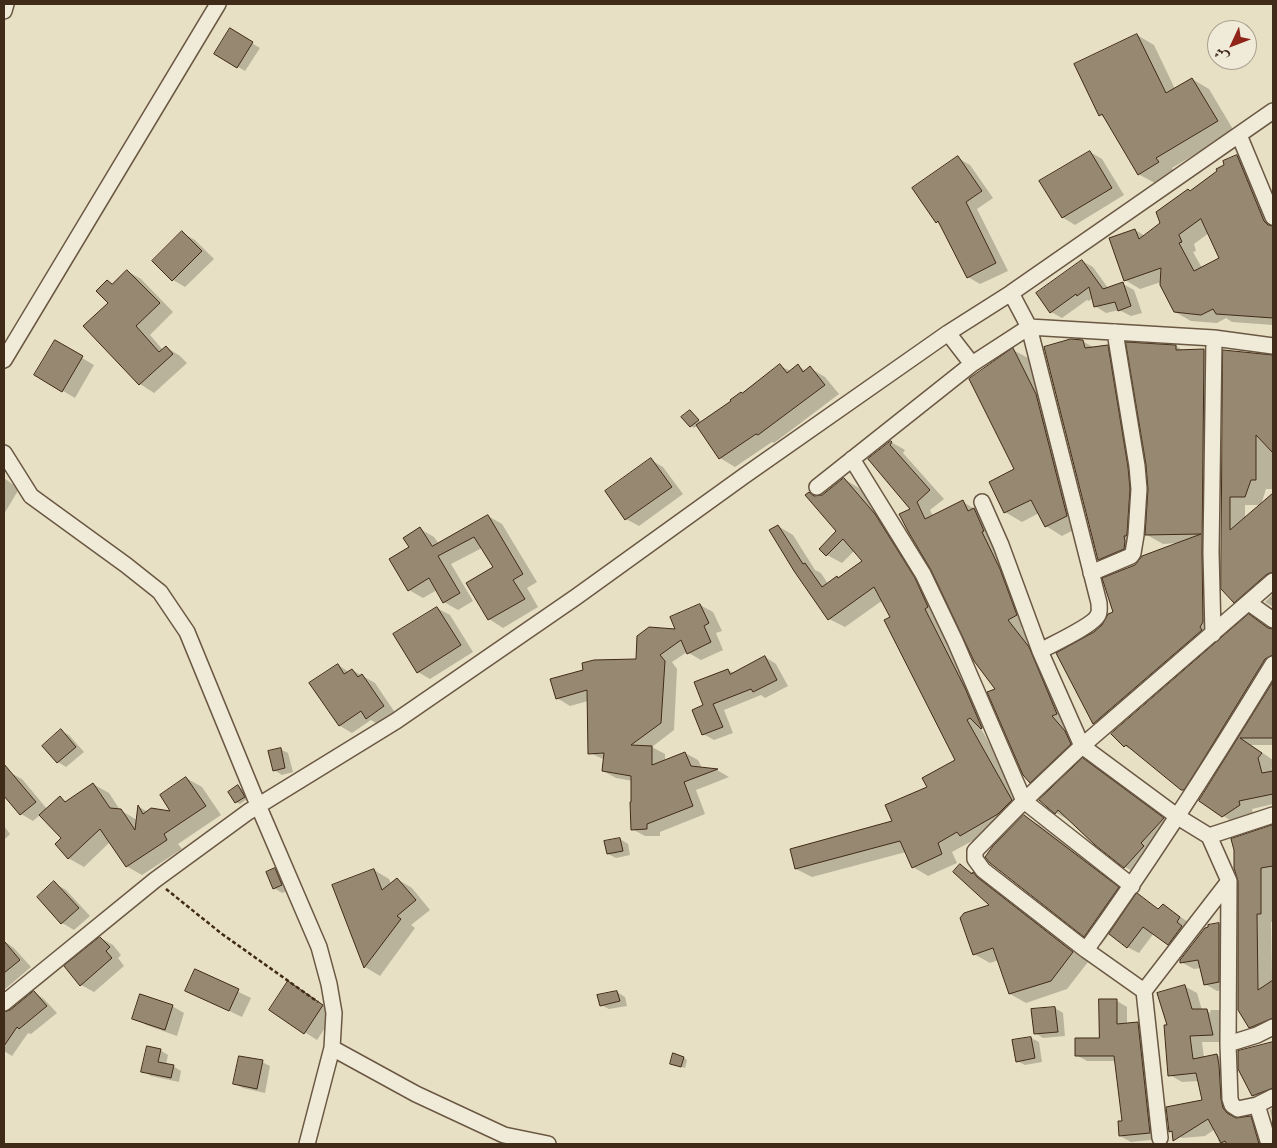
<!DOCTYPE html>
<meta charset="utf-8">
<style>
body{margin:0}
#map{position:relative;width:1277px;height:1148px;overflow:hidden;background:#e8e0c4;font-family:"IM FELL Double Pica",Amiri,serif}
canvas{display:block}
.frame{position:absolute;inset:0;border:5px solid #402a18;pointer-events:none}
.north{position:absolute;left:1207px;top:20px;width:50px;height:50px;box-sizing:border-box;background:#f0ebd9;border:1px solid #aa9e8c;border-radius:50%;rotate:227deg;font-size:14px;font-weight:700;line-height:20px;text-align:center;color:#402a18}
.north::after{content:'';display:block;margin:auto;width:18px;height:22px;background:#8f2418;clip-path:polygon(50% 0,100% 100%,50% 72%,0 100%)}
</style>
<div id="map">
<canvas width="1277" height="1148"></canvas>
<div class="frame"></div>
<div class="north">ش</div>
</div>
<script>
const ctx = document.querySelector('canvas').getContext('2d');
ctx.lineJoin = 'round';
function fillPath(path, color) { ctx.fillStyle = color; ctx.fill(path, 'evenodd'); }
function strokePath(path, color, width, dash) { ctx.strokeStyle = color; ctx.lineWidth = width; ctx.lineCap = dash ? 'butt' : 'round'; ctx.setLineDash(dash || []); ctx.stroke(path); }
fillPath(new Path2D(`
 M230 30 260 48 245 71 216 54Z
 M1137 35 1154 45 1175 89 1192 79 1209 89 1234 131 1172 168 1174 172 1155 183 1138 174 1105 118 1100 115Z
 M1090 152 1102 159 1124 195 1075 225 1062 217Z
 M1237 156 1252 165 1273 215V325L1232 322 1226 318 1217 323 1191 321 1175 312 1161 282 1140 289 1125 280 1135 230 1145 236 1162 224 1191 192ZM1209 233 1221 258 1202 268 1193 252 1196 251 1194 244Z
 M958 158 970 165 993 198 977 209 1008 271 980 284 968 277 941 225 936 222Z
 M182 233 195 240 214 259 185 287 173 280Z
 M1082 261 1093 267 1108 288 1123 284 1134 290 1142 313 1131 316 1119 310 1106 313 1095 306 1093 298 1089 301 1087 300 1062 318 1051 312Z
 M127 271 141 279 173 312 150 335 163 350 166 347 180 356 187 363 154 393 140 384 85 326 110 303 113 285Z
 M1082 341 1095 348 1107 346 1120 353 1140 475 1137 556 1112 566 1099 559Z
 M55 342 94 365 75 398 36 375Z
 M1176 346 1184 351 1204 350 1220 359 1217 639 1110 732 1094 723 1058 654 1095 633 1114 612 1135 566 1178 543 1163 544 1147 535Z
 M1013 350 1030 359 1083 525 1062 536 1046 526 1039 513 1022 522 1005 512 1015 470Z
 M1224 351 1273 356 1272 489H1266L1261 505H1245V519L1273 494V590L1250 611 1234 602 1223 588Z
 M780 366 791 371 798 366 806 371 810 368 825 377 839 394 774 443 772 442 735 467 720 458 698 425 694 428 691 426 690 411 702 423 743 394Z
 M891 442 905 450 903 453 944 499 930 510 933 516 963 502 988 517 1030 623 1021 628 1042 657 1079 741 1045 790 1031 782 997 689 912 509 869 459Z
 M651 460 663 467 683 494 639 526 626 519Z
 M4 478 19 489 4 514Z
 M844 479 859 488 890 524 997 737 980 727 1027 809 976 844 972 841 952 852 957 863 928 876 913 867 906 852 812 877 796 869 791 850 893 822 956 760 883 600 845 627 829 619 778 526 793 535 815 570 821 573 828 584 839 579 864 561 855 550 842 563 827 555 838 531 809 493 816 497 823 496Z
 M488 516 502 524 537 582 527 588 538 607 503 628 489 619 468 583 494 568 482 548 451 564 473 601 458 610 444 602 437 590 423 598 409 590 410 548 420 529 434 537 439 544Z
 M1273 594V607L1265 602Z
 M700 605 713 612 722 631 716 633 723 650 701 660 687 652 672 662 677 669 674 730 652 747 665 754V761L685 753 698 760 702 768 717 770 729 777 696 790 705 814 660 832V836H645L632 829 633 781 616 778 603 771 605 760 590 753 588 701 570 706 557 698 637 660 677 630Z
 M437 608 450 615 473 652 430 679 418 672Z
 M1249 616 1273 630V676L1197 797 1182 789 1139 754 1125 746Z
 M765 657 776 664 788 686 765 698 761 695 724 710 733 733 714 740 703 734 705 706 728 670 734 673Z
 M338 665 349 672 352 670 375 683 396 714 379 725 371 720 352 733 340 726 311 683Z
 M1273 684V745H1251L1273 760V765L1271 769 1273 768V804L1252 809 1253 813 1237 825 1200 800Z
 M61 731 69 735 84 752 66 767 58 762 44 746Z
 M280 749 288 753 293 772 282 775 274 770Z
 M1083 760 1100 769 1179 829 1156 853 1141 876 1125 867 1072 822 1056 813Z
 M9 772 22 779 47 809 60 798 67 802 93 784 109 793 120 810 137 820 139 807 148 812H173L186 778 202 787 221 815 178 844 182 849 142 875 126 866 110 842 84 867 68 858 63 839 41 814 33 821 21 814 4 794V777Z
 M238 787 242 789 247 799 240 804 236 802Z
 M1024 816 1041 826 1135 898 1138 895 1160 910 1163 905 1191 924 1180 951 1154 933 1139 953 1127 947 1110 933 1101 945 1085 936Z
 M4 826 10 834 4 840Z
 M1273 826V922H1271L1273 1031 1264 1035 1250 1027 1240 881 1232 840Z
 M620 839 628 844 630 855 616 858 608 854Z
 M960 865 989 883 993 888 1088 962 1067 989 1026 1003 1010 994 999 960 990 963 974 954 992 905Z
 M275 870 283 874 290 890 282 893 274 888 267 873Z
 M374 870 389 879 391 884 397 879 412 888 430 910 411 925 415 928 380 976 365 967Z
 M54 883 66 890 90 916 74 930 62 923 38 897Z
 M1219 924 1231 931V988L1217 991 1205 984 1201 968 1194 969 1181 962 1210 928 1209 926Z
 M101 938 113 945 121 955 118 958 124 966 94 992 81 985Z
 M4 941 14 948 31 967 4 990Z
 M196 971 251 998 242 1017 187 991Z
 M1184 986 1197 993 1202 1010H1206L1211 1013 1210 1010H1219L1226 1014 1224 1042H1202L1204 1058 1217 1055 1229 1062 1233 1107 1235 1116 1237 1119 1250 1117 1263 1124 1268 1144H1220L1218 1140 1220 1139 1215 1129 1205 1136 1182 1138 1170 1131 1203 1101 1199 1081 1182 1082 1170 1075 1169 1026Z
 M301 990 335 1013 317 1040 270 1010Z
 M34 992 44 999 57 1013 31 1034 28 1033 12 1056 4 1051V1013L10 1012Z
 M617 992 625 997 627 1006 609 1009 601 1005Z
 M1117 1001 1127 1007V1024L1138 1023 1148 1029 1160 1139 1131 1142 1120 1136 1123 1122 1116 1061H1087L1076 1055 1100 1039Z
 M172 1006 184 1013 177 1036 146 1025 134 1018Z
 M1055 1008 1063 1013 1065 1036 1043 1038 1035 1033Z
 M1031 1038 1039 1042 1042 1062 1025 1065 1017 1061Z
 M1273 1043V1101L1268 1104 1253 1095 1240 1068 1239 1052Z
 M160 1050 168 1055 166 1065 173 1066 181 1071 179 1082 151 1076 143 1071Z
 M684 1058 687 1060 685 1068 675 1065Z
 M262 1062 270 1066 265 1093 243 1088 235 1084Z
 M1273 1108V1122L1270 1110Z`), '#0003');
const building = new Path2D(`
 M230 28 253 42 237 68 214 54Z
 M1137 34 1166 93 1192 78 1218 121 1156 158 1159 162 1138 175 1102 114 1099 116 1074 64Z
 M1090 151 1112 188 1062 218 1039 181Z
 M1237 155 1264 221 1268 225 1273 226V318L1216 314 1213 309 1201 315 1174 312 1160 285 1161 268 1124 281 1109 238 1135 229 1139 239 1160 223 1156 212 1188 189 1190 191 1217 171 1216 169 1224 165 1223 161ZM1201 219 1219 258 1194 271 1179 243 1182 242 1179 235Z
 M958 156 982 191 966 202 996 263 967 278 938 221 936 223 912 188Z
 M182 231 202 251 172 281 152 261Z
 M1082 260 1103 289 1123 282 1131 306 1118 311 1115 302 1094 307 1089 287 1077 296 1076 294 1050 313 1036 293Z
 M127 270 160 303 136 326 159 352 166 346 173 354 139 385 83 326 108 303 96 291 107 280 112 284Z
 M1071 339 1083 340 1085 348 1108 345 1128 467 1130 489 1127 534 1126 536H1124L1125 541 1124 549 1098 560 1044 347Z
 M55 340 83 356 62 392 34 375Z
 M1126 342 1176 345V350L1204 349 1202 552 1203 622 1200 627 1202 630 1093 724 1056 653 1094 632 1102 625 1108 614 1113 612 1102 578 1135 565 1142 556 1201 534 1145 535 1148 489 1146 465Z
 M1013 348 1036 394 1067 516 1045 527 1031 500 1004 513 989 482 1014 469 969 379Z
 M1223 350 1273 355V453L1256 435V480H1251L1245 497H1230V530L1273 493V572L1267 574 1234 603 1221 589Z
 M780 364 787 373 798 364 803 372 810 366 825 385 758 435 756 434 719 459 696 425 731 401 730 400 741 392 742 393Z
 M690 410 699 420 690 427 681 417Z
 M891 441 892 442 890 445 930 490 917 502 925 519 963 500 968 511 974 508 984 531 982 532 1000 569 1017 615 1008 620 1029 647 1057 714 1052 716 1065 731 1071 744 1030 783 1023 775 987 692 995 689 974 661 931 570 909 533 899 514 910 509 868 459Z
 M651 458 672 487 625 520 605 491Z
 M844 478 875 514 915 578 928 607 925 609 965 688 982 728 981 729 970 718 967 720 1012 800 998 814 960 836 957 832 938 843 942 854 912 868 900 841 795 869 790 849 892 821 885 805 927 787 922 778 955 760 884 620 890 617 874 587 828 620 794 571 769 530 778 525 803 564 805 563 822 587 837 576 838 578 862 561 843 539 826 556 819 549 836 531 805 495 809 492 814 496 822 495Z
 M488 515 523 574 513 580 525 599 488 620 466 583 493 567 474 537 438 556 460 593 443 603 429 578 408 591 389 559 409 547 403 538 420 527 432 546Z
 M700 604 709 623 704 626 711 642 687 654 681 640 660 655 665 661 661 723 631 745 652 746V765L685 752 691 766 718 769 684 782 693 806 647 824V829L631 830 630 802H631V776L602 771 604 753 588 754 587 690 556 699 550 679 583 670 582 663 594 660 636 659 637 636 649 627 675 629 670 617Z
 M437 607 461 645 417 673 393 634Z
 M1249 614 1268 628 1273 629V655L1265 659 1198 768 1184 790H1181L1126 745 1124 747 1111 734Z
 M765 656 777 680 753 692 751 689 713 704 723 727 702 735 692 710 703 705 694 682 728 669 730 674Z
 M338 664 344 674 352 669 358 677 362 674 384 706 366 719 361 711 339 726 309 683Z
 M1273 682V738H1240L1262 753 1258 758 1262 773 1273 771V794L1239 801 1240 805 1222 817 1199 801Z
 M61 729 76 747 57 763 42 746Z
 M281 748 285 768 273 771 268 751Z
 M1083 758 1164 818 1141 843 1144 846 1124 868 1095 845 1058 810 1055 814 1039 800Z
 M4 764 36 802 20 815 4 796Z
 M186 777 206 806 164 834 167 840 126 867 100 829 68 859 55 844 61 838 39 815 60 796 65 802 93 783 110 808 121 809 135 830 138 805 143 814 151 808 170 811 160 795Z
 M238 785 245 797 235 803 228 792Z
 M1024 815 1119 887 1084 937 990 863 985 857 993 846Z
 M1273 825V866L1261 868V914H1257L1258 990 1273 980V1018L1249 1028 1238 1010V881L1234 868V850L1231 839Z
 M620 838 623 851 607 854 604 841Z
 M960 864 972 874 973 872 977 877 1073 952 1051 981 1009 994 993 948 973 955 960 918 964 913 989 905 953 872Z
 M275 868 282 885 273 889 266 872Z
 M374 869 382 890 397 878 416 900 397 916 401 919 364 968 332 885Z
 M54 881 79 908 61 924 37 897Z
 M1137 893 1158 909 1163 904 1180 917 1177 922 1182 926 1168 945 1143 927 1127 948 1109 934Z
 M1219 923V982L1204 985 1198 960 1180 963V960L1205 928 1208 927V925Z
 M100 937 110 947 106 951 112 958 80 986 64 966Z
 M4 941 20 960 4 973Z
 M195 969 239 989 229 1011 185 991Z
 M288 981 323 1005 304 1034 269 1010Z
 M1185 985 1192 1009H1207L1213 1035 1190 1036 1193 1059 1217 1054 1219 1065 1221 1099 1223 1108 1227 1113 1236 1118 1251 1116 1259 1144H1227L1225 1141 1221 1143 1208 1119 1173 1141 1172 1131 1169 1132 1166 1107 1202 1100 1196 1073 1168 1076 1164 1025H1167L1157 993Z
 M34 991 47 1006 19 1029 17 1027 4 1046V1012L10 1010Z
 M617 991 620 1001 600 1006 597 995Z
 M140 994 173 1005 165 1030 132 1019Z
 M1099 999H1117V1024L1138 1022 1150 1133 1119 1136 1118 1121H1122L1114 1056H1075V1038H1099Z
 M1055 1007 1058 1032 1034 1034 1031 1009Z
 M1031 1037 1035 1058 1016 1062 1012 1040Z
 M1273 1042V1088L1252 1096 1238 1069V1051Z
 M147 1046 161 1049 158 1062 174 1065 171 1078 141 1072Z
 M673 1053 684 1057 681 1067 670 1064Z
 M239 1056 263 1060 257 1089 233 1084Z`);
fillPath(building, '#978971');
strokePath(building, '#402a18', 1);
const minor = new Path2D(`
 M4 11 6 4
 M1239 135 1273 217
 M1011 293 1029 327 1099 603C1099 607 1100 612 1098 615 1094 625 1051 645 1040 651
 M948 333 972 364
 M4 360 218 4
 M4 453 31 496 126 565 160 592 187 632 258 805 319 947 329 984 334 1013 332 1048 307 1144
 M852 459 923 574 955 641 1024 801 1132 886
 M817 487 972 364 1029 327 1214 338 1273 346
 M982 502 1001 545 1040 651 1082 746 1178 817 1209 836 1273 815
 M1091 573 1131 556 1133 553 1136 535 1139 489 1137 466 1115 332
 M1273 581 1082 746 1024 801 975 851V859L983 870 1086 950C1153 857 1214 761 1273 664
 M1249 603 1273 620
 M1213 634 1211 552 1214 338
 M1209 836 1229 881 1228 1044 1230 1099 1232 1105 1238 1109 1257 1105 1273 1097
 M1086 950 1144 991 1229 881
 M1144 991 1160 1138
 M4 1003 155 880 248 812 396 721 576 597 744 476 948 333 1011 293 1273 111
 M1228 1044 1257 1035 1273 1027
 M332 1048 416 1094 504 1135 548 1144
 M1257 1105 1269 1144`);
strokePath(minor, '#6a5843', 18);
strokePath(new Path2D(`
 M166 889 222 934 318 1002`), '#402a18', 2.5, [4, 2.5]);
strokePath(minor, '#f0ebd9', 15);
</script>
